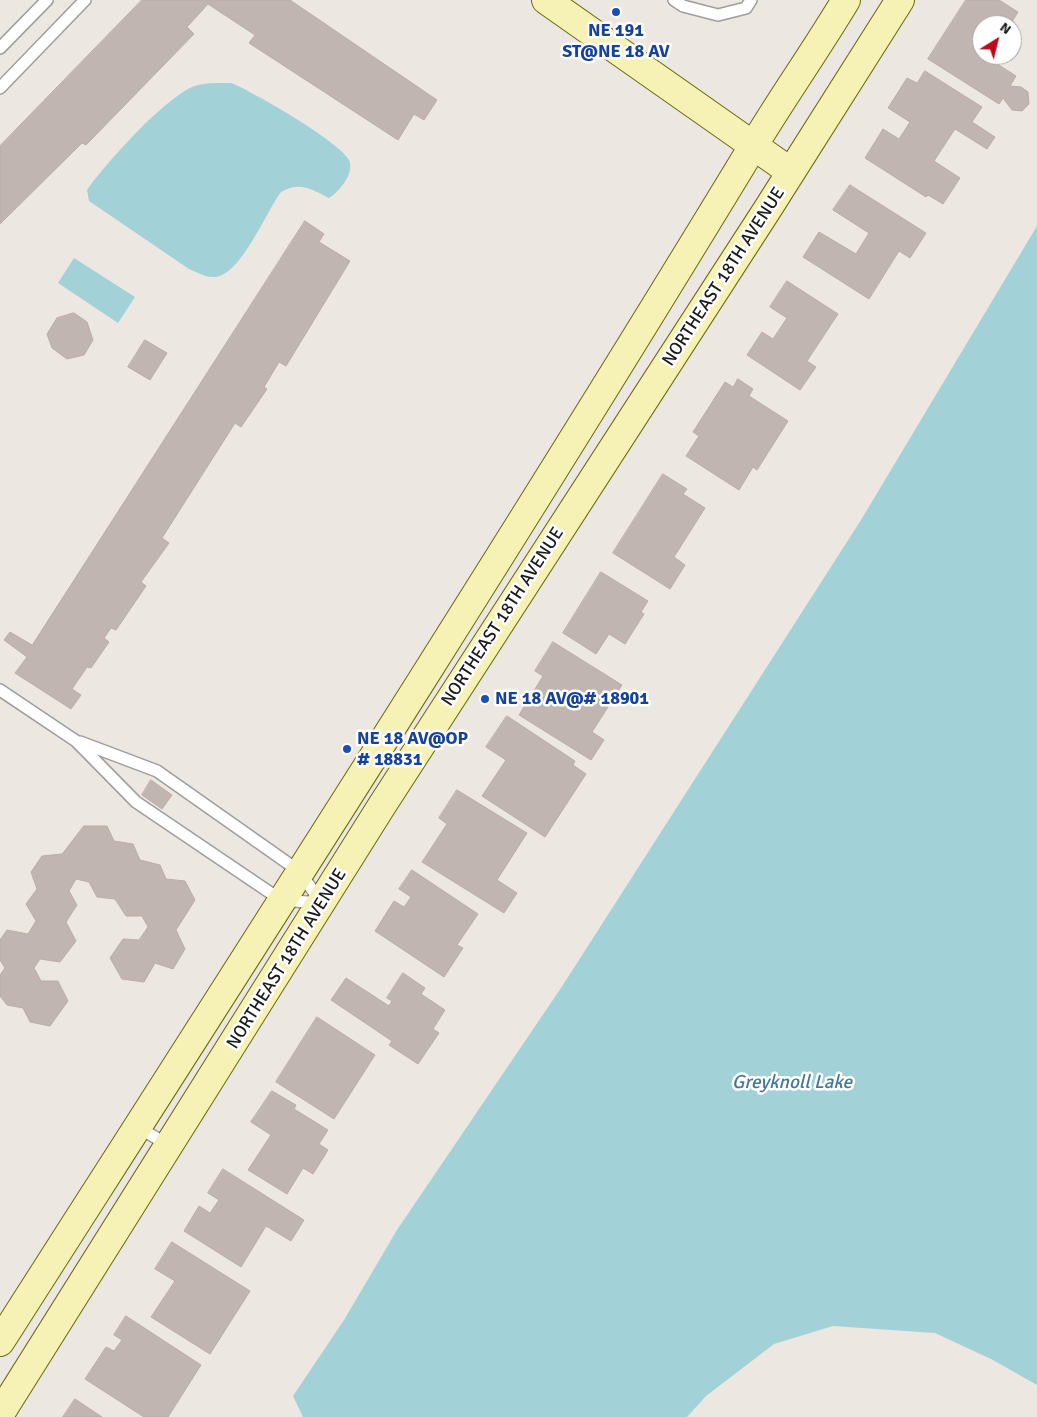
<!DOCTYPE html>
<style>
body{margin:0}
#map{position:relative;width:1037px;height:1417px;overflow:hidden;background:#ece7e0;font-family:Signika,sans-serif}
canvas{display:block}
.north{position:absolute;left:972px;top:15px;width:50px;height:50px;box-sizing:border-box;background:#fff;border:1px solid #a3a3a3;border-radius:50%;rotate:36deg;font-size:14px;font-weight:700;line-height:20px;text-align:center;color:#1a1a1a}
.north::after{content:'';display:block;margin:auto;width:18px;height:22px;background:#bc091e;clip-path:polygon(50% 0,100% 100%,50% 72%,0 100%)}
</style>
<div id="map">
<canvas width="1037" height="1417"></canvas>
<div class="north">N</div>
</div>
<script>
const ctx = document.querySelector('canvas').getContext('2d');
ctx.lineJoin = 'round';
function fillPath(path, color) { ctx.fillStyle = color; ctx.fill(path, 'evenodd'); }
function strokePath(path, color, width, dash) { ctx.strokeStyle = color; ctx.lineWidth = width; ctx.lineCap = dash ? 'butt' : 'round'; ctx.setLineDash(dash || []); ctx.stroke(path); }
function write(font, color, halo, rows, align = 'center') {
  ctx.font = font + ' Signika,sans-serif'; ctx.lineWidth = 5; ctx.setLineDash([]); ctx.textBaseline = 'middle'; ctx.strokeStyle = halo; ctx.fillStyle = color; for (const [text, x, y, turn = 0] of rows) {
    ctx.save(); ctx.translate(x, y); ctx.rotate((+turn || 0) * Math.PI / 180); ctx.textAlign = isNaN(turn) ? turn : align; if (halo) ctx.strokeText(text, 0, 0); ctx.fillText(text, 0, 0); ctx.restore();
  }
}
fillPath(new Path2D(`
 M231 83C252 91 340 142 349 160 355 173 339 192 329 198 312 189 299 181 281 192 266 212 241 275 215 277 206 278 197 272 189 269L89 201 87 190C108 161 161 102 192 87 203 82 219 83 231 83Z
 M1037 226V1385L993 1360 935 1333 833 1326 774 1344 706 1396 687 1417H303L293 1396 344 1320 397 1230 561 988 861 520Z
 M74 258 135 297 118 323 58 283Z`), '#a2d2d8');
const building = new Path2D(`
 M142 0H290L437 100 424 120 414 114 398 140 249 43 255 35 208 4 187 27 194 34 86 145 82 143 0 224V146Z
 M966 0H999L1018 12 1010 25H982V55H991L988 58 1016 76 1010 86 1021 87 1028 92 1029 104 1022 111 1012 110 1003 98 999 104 928 59Z
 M925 71 982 107 972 122 995 137 987 149 955 129 934 161 960 178 943 204 928 195 926 197 865 158 883 129 899 139 910 122 888 108 907 78 917 83Z
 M850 185 926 233 910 258 899 251 869 299 803 257 819 232 856 254 869 233 833 210Z
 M305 221 324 234 319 242 350 261 286 366 279 362 264 387 267 389 241 427 235 423 162 538 169 543 141 582 146 586 116 630 111 628 104 638 109 642 91 668 87 667 72 689 81 695 71 709 15 673 27 657 4 640 10 632 32 645Z
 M787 281 838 314 807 361 816 367 800 390 747 355 762 332 773 339 787 318 770 307Z
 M74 313 87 322 93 340 84 355 67 359 52 348 47 334 57 318Z
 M145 340 167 353 150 380 128 367Z
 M738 379 753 389 749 396 788 421 757 470 753 467 739 490 686 456 699 436 693 432 725 382 733 387Z
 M663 474 687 489 683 494 705 508 674 557 685 565 670 589 613 553Z
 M601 572 648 601 641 612 644 614 625 644 609 634 596 654 563 633Z
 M553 642 622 685 592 732 604 740 591 760 519 715 543 676 535 671Z
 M507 716 575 761 573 765 586 774 545 837 482 796 506 760 486 747Z
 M151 780 172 795 162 809 142 795Z
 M457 790 527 833 497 880 517 893 504 913 422 862 447 824 439 818Z
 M84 826H107L114 841 133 844 140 860 160 865 166 879 185 881 195 900 176 930 185 949 173 969 155 963 144 982 122 979 110 958 123 939 139 940 148 927 142 916H126L115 899 97 897 89 882 76 879 69 891 77 905 66 922 76 941 60 962 40 959 34 968 41 981H58L68 1001 50 1026 30 1022 23 1008 7 1005 0 996V975L5 968 0 960V940L7 930 28 934 36 921 26 904 37 889 31 872 42 856 62 854Z
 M412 870 478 914 457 945 463 948 444 977 375 931 394 901 404 907 411 897 399 889Z
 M403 973 425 988 421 994 445 1010 433 1029 439 1033 418 1064 389 1045 392 1041 331 1000 346 978 389 1006 392 1001 387 998Z
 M317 1017 375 1055 334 1119 276 1082Z
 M272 1091 296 1105 294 1109 328 1130 319 1144 328 1150 313 1174 303 1168 287 1194 248 1170 271 1135 251 1122Z
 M223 1169 304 1220 291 1241 266 1226 241 1267 184 1231 199 1206 210 1213 219 1200 208 1193Z
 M172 1242 250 1291 210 1354 151 1317 175 1281 155 1269Z
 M126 1316 201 1365 168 1417H144L85 1379 106 1347 114 1351 122 1340 114 1335Z
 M75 1399 102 1417H63Z`);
fillPath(building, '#c0b5b0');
strokePath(building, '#bdaca3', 1);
const lane = new Path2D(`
 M674 0 683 6 718 15 746 8 751 0
 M0 48 47 0
 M0 88 85 0
 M0 690 76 741 136 802 281 900 320 903
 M80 742 157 771 299 871 321 902
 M138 1127 168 1145`);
const secondary = new Path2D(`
 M546 0 791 172
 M0 1342C253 946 508 550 752 148 782 98 816 50 846 0
 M0 1414 381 807 767 210 900 0`);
strokePath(lane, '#9e9e9e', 14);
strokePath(secondary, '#6a6909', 30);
strokePath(lane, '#fff', 11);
strokePath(secondary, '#f6f1b4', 28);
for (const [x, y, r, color] of [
 [616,12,5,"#1a4fb4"],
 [485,699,5,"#1a4fb4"],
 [347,749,5,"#1a4fb4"]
]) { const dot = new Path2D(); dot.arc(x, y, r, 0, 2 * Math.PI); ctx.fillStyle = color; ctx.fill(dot); strokePath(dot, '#fff', 2); }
write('bold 18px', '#164399', '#fff', [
 ["NE 191",616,31,"center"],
 ["ST@NE 18 AV",616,52,"center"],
 ["NE 18 AV@# 18901",495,699],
 ["NE 18 AV@OP",357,739],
 ["# 18831",357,760]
], 'left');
write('18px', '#1a1a1a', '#fff', [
 ["NORTHEAST 18TH AVENUE",724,277,-57],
 ["NORTHEAST 18TH AVENUE",503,617,-57],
 ["NORTHEAST 18TH AVENUE",287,959,-58]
]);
write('italic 19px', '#467896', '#fff', [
 ["Greyknoll Lake",792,1083]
]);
</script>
